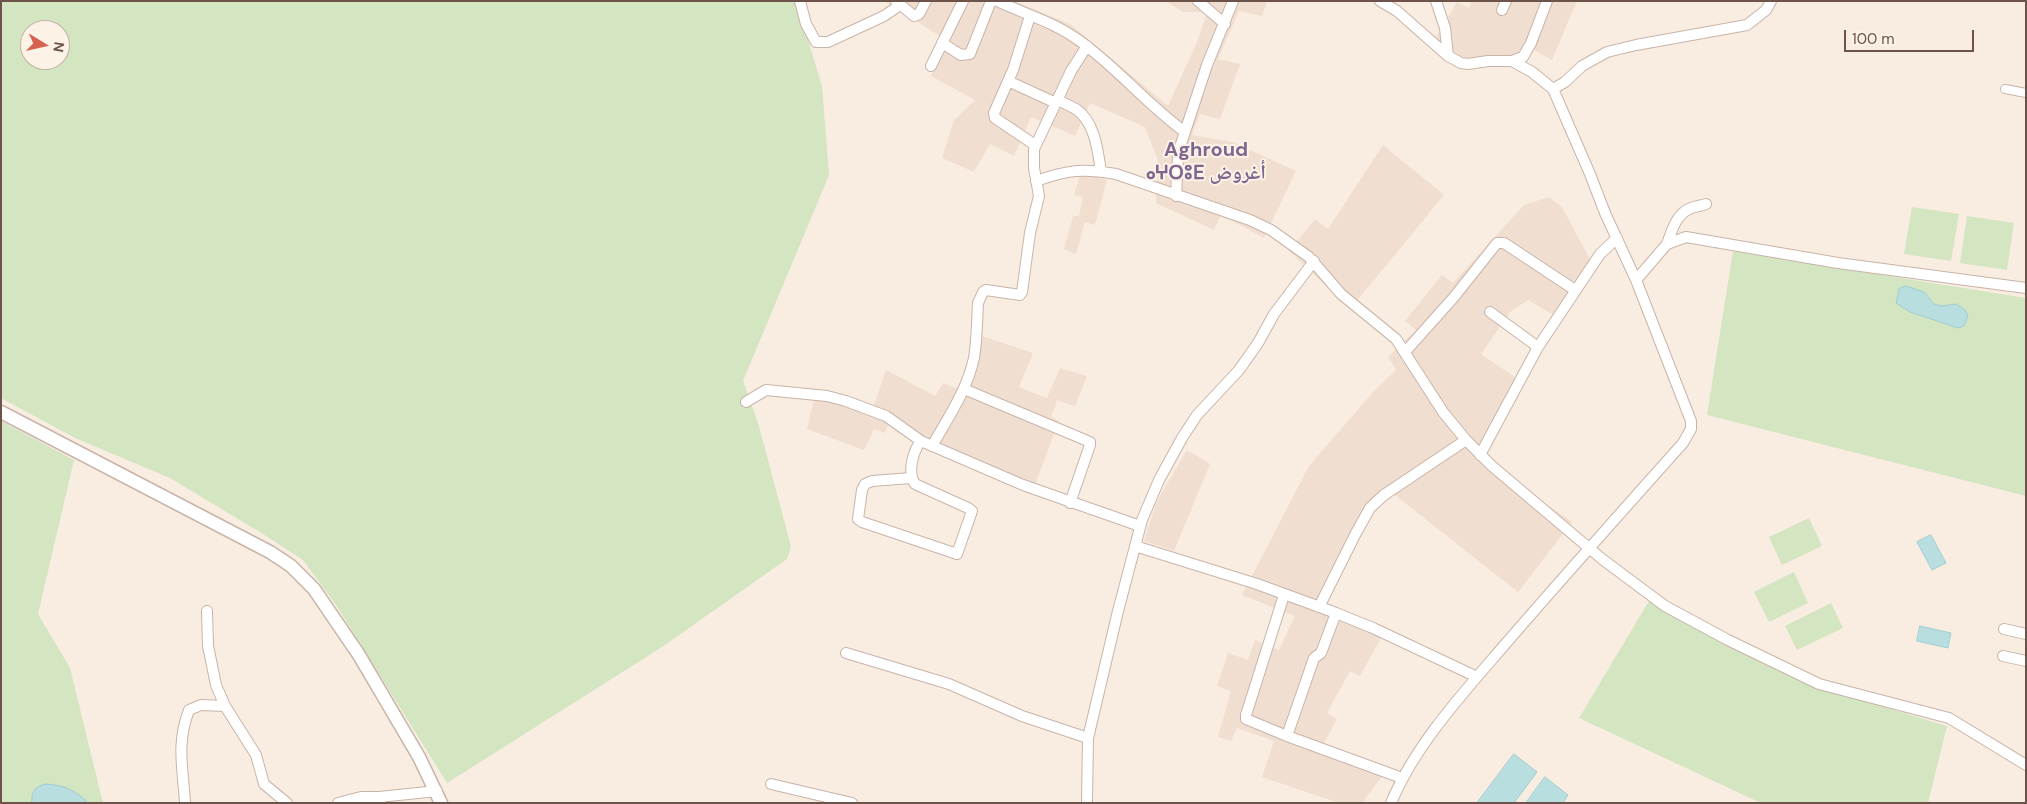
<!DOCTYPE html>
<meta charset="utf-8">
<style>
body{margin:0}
#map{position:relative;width:2027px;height:804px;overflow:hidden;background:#f9ede1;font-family:"DM Sans",sans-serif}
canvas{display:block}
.frame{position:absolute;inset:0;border:2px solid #6d534a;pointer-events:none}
.north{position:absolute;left:20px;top:20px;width:50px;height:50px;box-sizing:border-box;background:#fdf2e6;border:1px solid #c3b2a8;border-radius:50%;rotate:99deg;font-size:14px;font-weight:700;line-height:20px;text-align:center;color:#6d534a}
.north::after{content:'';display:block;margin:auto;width:18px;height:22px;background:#d86150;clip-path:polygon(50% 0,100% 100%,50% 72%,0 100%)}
.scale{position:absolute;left:1844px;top:30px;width:130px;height:22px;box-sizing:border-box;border:2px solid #6d534a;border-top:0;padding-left:6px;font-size:15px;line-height:18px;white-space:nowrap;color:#6d534a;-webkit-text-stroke:4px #fdf2e6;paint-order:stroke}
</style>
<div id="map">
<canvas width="2027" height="804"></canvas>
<div class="frame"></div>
<div class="north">N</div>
<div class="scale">100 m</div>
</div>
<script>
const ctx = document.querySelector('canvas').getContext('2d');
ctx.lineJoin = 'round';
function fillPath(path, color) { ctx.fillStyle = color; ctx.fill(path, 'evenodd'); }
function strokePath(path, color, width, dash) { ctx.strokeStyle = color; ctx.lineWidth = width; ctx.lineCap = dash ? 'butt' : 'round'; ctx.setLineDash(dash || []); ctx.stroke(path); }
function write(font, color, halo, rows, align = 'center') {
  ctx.font = font + ' "DM Sans","Noto Naskh Arabic","Noto Sans Tifinagh",sans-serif'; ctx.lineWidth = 4; ctx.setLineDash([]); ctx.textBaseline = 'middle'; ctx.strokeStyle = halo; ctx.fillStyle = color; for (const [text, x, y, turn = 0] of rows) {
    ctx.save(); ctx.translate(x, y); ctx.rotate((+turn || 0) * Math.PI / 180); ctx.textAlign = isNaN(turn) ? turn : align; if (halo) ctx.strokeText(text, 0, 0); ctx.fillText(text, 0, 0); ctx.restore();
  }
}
fillPath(new Path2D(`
 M884 1H1014L1070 24 1168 106 1197 42 1207 12H1183L1166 1H1267L1262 16 1239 11 1218 59 1240 64 1220 119 1200 114 1192 135 1233 142 1296 171 1264 238 1221 215 1214 230 1156 203 1158 160 1145 127 1090 103 1075 136 1031 117 1014 156 990 144 974 172 942 158 954 120 975 100 931 76 948 41Z
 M1472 1H1577L1552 60 1534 50 1523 67 1474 63 1434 41 1457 2 1469 8Z
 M1383 145 1444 195 1350 309 1289 251 1315 219 1328 229Z
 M1081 172 1107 180 1095 225 1085 222 1076 254 1064 249 1073 216H1079L1083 197 1074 195Z
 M1549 197 1562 207 1591 261 1557 317 1528 300 1510 312 1481 354 1522 382 1481 459 1572 522 1518 592 1391 492 1370 512 1315 607 1382 636 1360 676 1350 671 1327 713 1337 719 1323 745 1386 771 1362 803H1339L1262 777 1274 741 1237 728 1231 741 1218 737 1231 691 1217 686 1228 653 1248 660 1255 640 1279 650 1295 616 1242 595 1309 466 1374 391 1396 370 1388 357 1416 330 1405 321 1442 275 1453 283 1524 205Z
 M976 334 1033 353 1019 387 1047 398 1060 368 1087 376 1075 406 1057 400 1051 417 1059 421 1032 493 889 422 885 433 874 429 864 450 807 429 815 395 850 396 874 405 886 370 935 396 943 383 960 390Z
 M1187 450 1210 464 1174 551 1144 541 1157 501Z`), '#f0ded0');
fillPath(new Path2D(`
 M1 1H796L822 86 829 175 743 381 758 423 791 546 787 559 662 647 447 783 336 605 303 560 263 534 170 478 75 438 1 398ZM30 30H60V60H30Z
 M1912 207 1959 214 1951 261 1904 254Z
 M1967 216 2014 223 2007 270 1960 263Z
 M1733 251 2026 298V496L1707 415Z
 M1 421 74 460 38 614 70 668 103 803H1Z
 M1809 518 1822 546 1782 565 1769 537Z
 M1794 572 1808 603 1769 622 1754 592Z
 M1652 596 1821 688 1947 726 1928 803H1761L1579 718Z
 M1831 603 1843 628 1797 650 1785 626Z`), '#d3e5c1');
const water = new Path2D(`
 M1906 286 1924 292 1934 304 1941 306 1956 304 1965 310 1968 316 1964 326 1958 328 1910 312 1896 303 1899 289Z
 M1931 535 1946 563 1932 570 1917 542Z
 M1920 626 1951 633 1948 648 1917 641Z
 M1514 754 1537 772 1514 803H1477Z
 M1545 777 1568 795 1563 803H1526Z
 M46 784C63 785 76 790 88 803H32C31 792 35 786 46 784Z`);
fillPath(water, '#b8dee0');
strokePath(water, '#9fced1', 1);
const pedestrian = new Path2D(`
 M2005 89 2026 93`);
const minor = new Path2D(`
 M800 1 806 24 816 42H828L884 16 900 5
 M896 1 914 16 919 14 926 1
 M997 1C1023 13 1053 22 1077 39 1116 66 1146 104 1185 132
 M1198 1 1225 24
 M1380 1 1397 11 1448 56 1461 63 1468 64 1488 61H1512L1523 57 1531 43 1547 1
 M1436 1 1445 28 1448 56
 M1502 10 1506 1
 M1030 16 1013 70 994 113 995 118 1035 145
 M942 43 961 55 970 54 991 1
 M931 66 963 1
 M1008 81 1056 103
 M1553 89 1565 82 1582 66 1607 52 1636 45 1747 25 1766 10 1771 1
 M1058 100C1064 103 1070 106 1076 109 1095 122 1098 151 1101 172
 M1036 181C1068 170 1082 168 1116 174L1250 220 1271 230 1309 257 1341 294 1396 339 1443 412 1466 440 1492 466 1602 559 1665 606 1728 640 1819 684 1949 718 2026 765
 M1176 196 1178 157 1181 144 1207 65 1233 1
 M1667 244C1672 230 1676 214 1691 208 1696 206 1701 206 1706 204
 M1636 280 1667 244 1686 237 1838 263 2026 288
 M1490 312 1538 347
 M1405 352 1454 297 1497 243H1504L1575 290
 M964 389 1090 442V445L1070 503
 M746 402 766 390 827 396 846 401 886 416 921 441 1023 485 1140 526
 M932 446C948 418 967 390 974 358 977 340 977 321 978 303L983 292 986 290 1020 295 1022 292 1030 233 1039 196 1034 168V149L1071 71 1087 46
 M1480 455 1538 347 1600 254 1617 238
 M911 478 872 481 865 484 862 490 858 519 862 522 957 554 972 511 968 508 915 484C907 472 913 451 921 441
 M1135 546 1257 584 1336 613 1373 628 1477 677
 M1284 595 1246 715V719L1287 736 1402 778
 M1319 607 1356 533 1370 508 1384 495 1466 440
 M207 611 208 646 216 685 225 706 256 755 264 784 287 803
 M2004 629 2026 634
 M846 653 949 684 1022 716 1088 738
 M2003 656 2026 661
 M1287 736 1314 658 1321 653 1336 613
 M771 784 852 803
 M379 797 437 791
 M185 803C183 768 176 744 189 710L201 705 225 706
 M338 803 361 797H379L380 803
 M1087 803 1088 738 1118 611 1142 520 1159 480 1182 438 1197 415 1239 370 1258 343 1274 314 1314 261
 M1391 803C1416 743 1466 690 1508 641 1566 574 1624 509 1683 443L1691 429V421L1636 280 1605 213 1590 174 1553 89 1532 72 1512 61`);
const tertiary = new Path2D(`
 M1 412 270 552 291 566 314 589 359 655 419 757 441 803`);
strokePath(pedestrian, '#c8b4a9', 10);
strokePath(minor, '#c8b4a9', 12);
strokePath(tertiary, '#c8b4a9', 15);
strokePath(pedestrian, '#fff', 8);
strokePath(minor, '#fff', 10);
strokePath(tertiary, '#fff', 12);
write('bold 20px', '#7e6690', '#fdf2e6', [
 ["Aghroud",1206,151],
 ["ⴰⵖⵔⵓⴹ أغروض",1206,174]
]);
</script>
